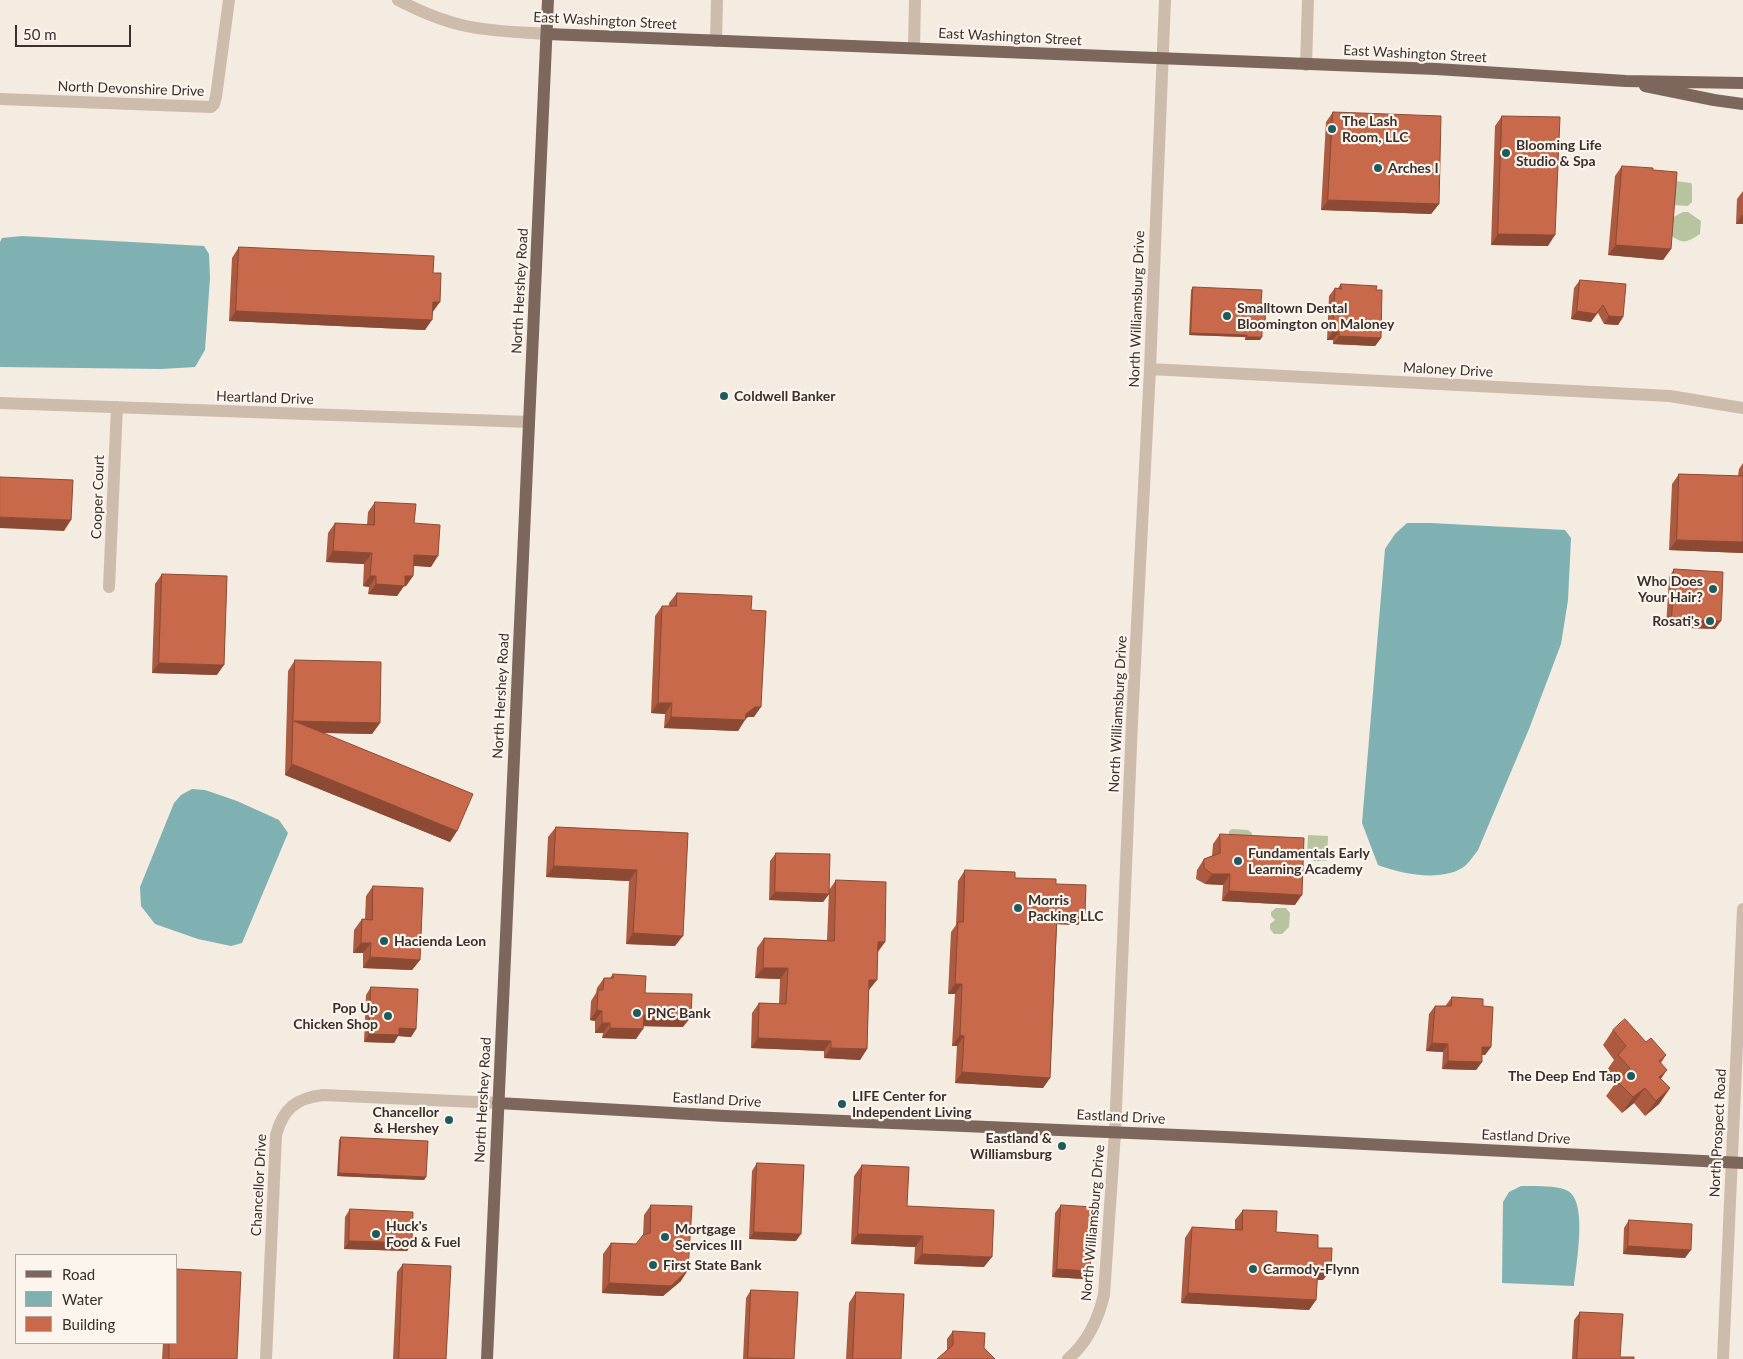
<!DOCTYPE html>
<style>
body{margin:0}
#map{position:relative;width:1743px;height:1359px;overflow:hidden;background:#f4ebe1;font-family:Lato,sans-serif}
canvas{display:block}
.legend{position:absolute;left:15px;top:1254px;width:162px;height:90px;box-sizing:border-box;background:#fbf5ee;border:1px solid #aea6a0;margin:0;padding:6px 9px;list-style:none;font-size:15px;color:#3b302b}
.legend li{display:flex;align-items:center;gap:10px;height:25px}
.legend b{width:25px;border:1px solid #aea6a0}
.scale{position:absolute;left:15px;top:25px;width:116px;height:22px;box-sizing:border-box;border:2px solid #3b302b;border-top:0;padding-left:6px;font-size:15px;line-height:18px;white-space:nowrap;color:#3b302b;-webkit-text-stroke:4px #fbf5ee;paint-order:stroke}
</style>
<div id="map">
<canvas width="1743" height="1359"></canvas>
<ul class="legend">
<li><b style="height:6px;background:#7d675c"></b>Road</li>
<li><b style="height:14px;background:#7fb0b2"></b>Water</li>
<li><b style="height:14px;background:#c8694b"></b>Building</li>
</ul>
<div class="scale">50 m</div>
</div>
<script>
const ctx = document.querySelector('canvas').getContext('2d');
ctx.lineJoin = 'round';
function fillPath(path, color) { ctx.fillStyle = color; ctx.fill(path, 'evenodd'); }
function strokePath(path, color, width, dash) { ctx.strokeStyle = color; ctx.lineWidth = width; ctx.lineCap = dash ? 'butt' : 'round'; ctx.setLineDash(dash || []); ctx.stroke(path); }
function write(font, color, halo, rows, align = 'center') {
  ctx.font = font + ' Lato,sans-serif'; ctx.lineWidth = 4.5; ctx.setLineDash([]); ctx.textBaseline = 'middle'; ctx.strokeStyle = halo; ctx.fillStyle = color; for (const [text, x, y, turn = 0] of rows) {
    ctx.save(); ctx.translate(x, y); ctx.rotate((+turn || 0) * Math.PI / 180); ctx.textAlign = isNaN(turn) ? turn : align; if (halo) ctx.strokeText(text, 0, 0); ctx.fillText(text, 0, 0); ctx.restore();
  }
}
fillPath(new Path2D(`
 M1675 181 1691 183 1692 185V202L1688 206 1672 205Z
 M1683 212H1688L1701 221 1700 234C1684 244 1683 244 1667 233L1668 220Z
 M1232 829 1248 830 1252 833 1251 839 1229 838V831Z
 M1308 835 1328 836 1327 861H1314L1307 854Z
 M1276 908H1286L1290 913 1289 927 1282 934H1274L1270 929V924L1275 920 1271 916V912Z`), '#b8c4a0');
fillPath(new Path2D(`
 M22 236 204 246 209 254 210 278 205 350 195 367 161 369 0 367V242L2 238Z
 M1407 523H1430L1565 530 1571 538 1568 600 1561 644 1529 729 1478 850C1474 855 1470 861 1466 865 1445 883 1401 874 1378 865L1362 823 1385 549 1395 534Z
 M192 789 205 790 237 801 279 820 288 833 242 943 231 946 198 939 155 924 141 906 140 887 174 803 181 795Z
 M1521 1186C1533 1186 1558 1185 1568 1191 1588 1202 1576 1266 1574 1286L1502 1283 1503 1202 1509 1192Z`), '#7fb0b2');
strokePath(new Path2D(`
 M398 0C419 11 442 21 466 26 493 32 520 32 547 34
 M716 41 717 0
 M914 47 915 0
 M1306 65 1308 0
 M0 99 211 107 214 104 216 97 229 0
 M1150 369 1670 396 1743 408
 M0 403 529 422
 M109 587 117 407
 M266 1359 276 1135C283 1109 296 1098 323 1095L498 1103
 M1068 1359C1088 1342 1098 1320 1104 1295L1115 1132 1132 722 1150 369 1165 0
 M1723 1359 1743 909`), '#cdbbac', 12);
strokePath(new Path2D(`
 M547 34 1436 69 1626 81 1743 83
 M1645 86 1714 100 1743 104
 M498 1103 725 1116 1226 1137 1743 1163
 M487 1359 548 0`), '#7d675c', 12);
fillPath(new Path2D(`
 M1333 112 1439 204 1431 214 1321 210 1326 122Z
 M1502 116 1548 246 1491 245 1495 126Z
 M1622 166 1653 170 1671 249 1663 260 1608 255 1615 176Z
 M1743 191V224H1736L1737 199Z
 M239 247 433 273V312L425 330 229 321 232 258Z
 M1580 280 1623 317 1618 325 1604 324 1598 313 1591 322 1571 319 1574 288Z
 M1341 284 1376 290 1381 338 1375 346 1333 344V340H1327L1329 296 1335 288H1338Z
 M1193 287 1261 303 1263 326H1262L1260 340H1245V337L1189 335 1191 290Z
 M1743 463V553L1669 550 1672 484 1679 474 1738 476 1739 469Z
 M375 502 414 523 431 567 414 566 413 576 406 586H404L397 596 368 594 369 587 363 586 364 564 326 562 328 533 335 523 367 525 368 512Z
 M1674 569 1715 629 1666 627 1669 577Z
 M162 574 217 675 152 673 155 584Z
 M677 593 751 610 754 717H748L745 719 738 731 664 728 665 714 651 713 655 616 662 606H669V603Z
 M295 660 380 723 372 734 321 733 457 831 450 842 285 775 288 671Z
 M556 827 688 833 675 946 626 944 629 881 546 877 548 837Z
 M1220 834 1295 905 1222 901 1223 885 1205 884 1196 879 1197 870 1204 859 1212 856 1213 844Z
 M776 853 829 894 823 902 769 900 770 861Z
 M965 870 1056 884 1085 914 1078 925 1057 924 1050 1078 1043 1088 955 1083 957 1046H952L955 994H948L951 932 956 925 958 881Z
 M836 880 885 942 878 952 869 990 867 1049 860 1060 824 1058V1051L751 1048 752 1013 759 1003 779 1004 780 979 755 978 757 948 764 938 827 940 829 890Z
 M373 886 420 960 412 970 363 968V953H353L354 930 362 919H365L366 896Z
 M613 974 645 993 683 1027 643 1026 636 1039 602 1038 603 1033H595V1021L590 1020 591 1001 596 993 597 988 604 978H610Z
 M371 987 416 1029 411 1037 398 1036 394 1043 364 1042 366 995Z
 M1452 997 1483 1006 1491 1047 1485 1055H1482V1062L1476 1070 1442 1069 1443 1052 1426 1051 1429 1014 1435 1006H1446V1005Z
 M1613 1030 1646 1042 1666 1055 1661 1063V1079L1670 1088 1659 1104 1645 1116 1634 1103 1622 1113 1606 1096 1617 1081 1607 1070 1614 1060 1603 1045Z
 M341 1137 426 1177 424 1180 337 1176 339 1140Z
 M757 1163 796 1241 749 1239 752 1171Z
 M862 1165 907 1206 984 1267 914 1264 915 1247 851 1244 854 1176Z
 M651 1205 681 1281 663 1296 602 1293 603 1254 611 1243 636 1244 643 1236 644 1215Z
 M1061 1205 1084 1279 1052 1277 1055 1213Z
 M350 1209 412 1243 407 1251 344 1249 345 1217Z
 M1243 1210 1276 1232 1318 1248 1323 1280H1317L1316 1300 1309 1310 1181 1303 1185 1238 1192 1227 1235 1230V1220Z
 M1629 1220 1685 1258 1623 1254 1624 1228Z
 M403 1264 446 1359H393L397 1272Z
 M751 1290 794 1359H743L746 1298Z
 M856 1292 901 1359H846L849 1303Z
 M1580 1312 1620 1357 1634 1359H1572L1574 1320Z
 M953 1331 984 1348 947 1350V1339Z
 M163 1343H176L237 1359H162Z`), '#ac5a40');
fillPath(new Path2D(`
 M1328 200 1439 204 1431 214 1321 210Z
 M1743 214V224H1736Z
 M1498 234 1555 235 1548 246 1491 245Z
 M1616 245 1671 249 1663 260 1608 255Z
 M433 302H440L432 313Z
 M236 311 432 320 425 330 229 321Z
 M1577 311 1596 314 1591 322 1571 319Z
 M1609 316 1623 317 1618 325 1604 324Z
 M1333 332H1339L1333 340H1327Z
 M1191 333 1247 335 1245 337 1189 335Z
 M1339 336 1381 338 1375 346 1333 344Z
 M1247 337H1262L1260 340H1245Z
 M0 517 71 520 64 531 0 528Z
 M1677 540 1743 542V553L1669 550Z
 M333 551 372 553 364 564 326 562Z
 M414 555 438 556 431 567 407 565Z
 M370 576H376L369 587 363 586Z
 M405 576H413L406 586H404L397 596 368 594 376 584Z
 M1672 619 1721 621 1715 629 1666 627Z
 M159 663 224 665 217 675 152 673Z
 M658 703H672L665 714 651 713Z
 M755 707H761L754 717H748L744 720H745L738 731 664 728 671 717 746 714Z
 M294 721 380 723 372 734 293 732Z
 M292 764 457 831 450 842 285 775Z
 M554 866 637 870 629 881 546 877Z
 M1212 874H1230L1223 885 1205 884Z
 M1229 891 1302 895 1295 905 1222 901Z
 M775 892 829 894 823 902 769 900Z
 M1057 913 1085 914 1078 925 1050 924Z
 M633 933 683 936 675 946 626 944Z
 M878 942H885L877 952Z
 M361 943H371L363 953H353Z
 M370 957 420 960 412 970 363 968Z
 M763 968H788L780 979 755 978Z
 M869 980H877L869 990H862Z
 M955 984H962L955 994H948Z
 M597 1010 602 1011 595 1021 590 1020Z
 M644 1015 691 1017 683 1027 637 1026Z
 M602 1023H610L603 1033H595Z
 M399 1028 416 1029 411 1037 398 1036 394 1043 364 1042 369 1034Z
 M610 1028 643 1029 636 1039 602 1038Z
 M960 1035 964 1036 957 1046H952Z
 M758 1038 831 1041 824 1051 751 1048Z
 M1432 1043 1448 1044 1443 1052 1426 1051Z
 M1482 1047H1491L1485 1055H1477Z
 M831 1048 867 1049 860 1060 824 1058Z
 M1448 1061 1482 1062 1476 1070 1442 1069Z
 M1667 1070 1656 1086 1659 1077Z
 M962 1072 1050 1078 1043 1088 955 1083Z
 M1645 1088 1634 1103 1622 1113 1633 1097Z
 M1670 1088 1659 1104 1645 1116 1656 1101Z
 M339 1173 426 1177 424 1180 337 1176Z
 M754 1232 801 1234 796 1241 749 1239Z
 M858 1234 923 1236 915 1247 851 1244Z
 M349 1241 412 1243 407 1251 344 1249Z
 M1628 1246 1691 1250 1685 1258 1623 1254Z
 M922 1254 992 1257 984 1267 914 1264Z
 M1057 1269 1090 1271 1084 1279 1052 1277Z
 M1318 1269 1331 1270 1323 1280 1311 1279Z
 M688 1270 681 1281 663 1296 602 1293 609 1283Z
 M1188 1293 1316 1300 1309 1310 1181 1303Z`), '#8c4a34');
const building = new Path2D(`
 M1333 112 1441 116 1439 204 1328 200Z
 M1502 116 1560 117 1555 235 1498 234Z
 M1622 166 1653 168V170L1677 172 1671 249 1616 245Z
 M239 247 434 256 433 273H441L440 302H433L432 320 236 311Z
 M1580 280 1626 284 1623 317 1609 316 1603 305 1596 314 1577 311Z
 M1341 284 1377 286 1376 290H1382L1381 338 1339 336V332H1333L1335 288 1341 289Z
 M1193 287 1262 290 1261 303H1266L1265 323H1262V337H1247V335L1191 333Z
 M1679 474 1743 476V542L1677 540Z
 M0 477 73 480 71 520 0 517Z
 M375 502 416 504 414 523 440 525 438 556 414 555 413 576H405V586L376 584V576H370L372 553 333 551 335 523 374 525Z
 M1674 569 1723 572 1721 621 1672 619Z
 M162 574 227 576 224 665 159 663Z
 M677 593 752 596 751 610 766 611 761 707H755L746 714 745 720 671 717 672 703H658L662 606H676Z
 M295 660 381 662 380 723 294 721 473 794 457 831 292 764Z
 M556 827 688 833 683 936 633 933 637 870 554 866Z
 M1220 834 1304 838 1302 895 1229 891 1230 874H1212L1204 868V859L1220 853Z
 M776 853 830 854 829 894 775 892Z
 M965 870 1015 872V878L1056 879V884L1086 885 1085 914 1057 913 1050 1078 962 1072 964 1036 960 1035 962 984H955L958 922H963Z
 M836 880 886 882 885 942H878L877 980H869L867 1049 831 1048V1041L758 1038 759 1003 786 1004 788 968H763L764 938 834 941Z
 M373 886 423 888 420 960 370 957 371 943H361L362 919 372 920Z
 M613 974 646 976 645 993 692 994 691 1017 644 1015 643 1029 610 1028V1023H602V1011L597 1010 598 990H603L604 978H613Z
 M371 987 418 989 416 1029 399 1028V1035L369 1034Z
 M1452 997 1483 999V1006L1493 1007 1491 1047H1482V1062L1448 1061V1044L1432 1043 1435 1006H1451Z
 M1625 1019 1646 1042 1651 1038 1666 1055 1659 1061 1667 1070 1659 1077 1670 1088 1656 1101 1645 1088 1633 1097 1617 1081 1630 1068 1618 1055 1626 1046 1613 1030Z
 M341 1137 428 1141 426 1177 339 1173Z
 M757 1163 804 1165 801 1234 754 1232Z
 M862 1165 909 1167 907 1206 994 1210 992 1257 922 1254 923 1236 858 1234Z
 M651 1205 692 1206 688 1270 671 1286 609 1283 611 1243 636 1244 643 1235 650 1233Z
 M1061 1205 1093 1207 1090 1271 1057 1269Z
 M350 1209 413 1212 412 1243 349 1241Z
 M1243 1210 1277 1211 1276 1232 1318 1235V1248H1332L1331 1270 1318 1269 1316 1300 1188 1293 1192 1227 1242 1230Z
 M1629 1220 1692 1224 1691 1250 1628 1246Z
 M403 1264 451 1266 446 1359H399Z
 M176 1269 241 1272 237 1359H169V1343H176Z
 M751 1290 798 1292 794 1359 748 1358Z
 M856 1292 904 1294 901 1359H853Z
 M1580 1312 1623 1314 1620 1357H1634V1359H1577Z
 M953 1331 985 1333 984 1348 995 1359H937L953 1345Z`);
fillPath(building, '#c8694b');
strokePath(building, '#8c4a34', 1);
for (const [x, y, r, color] of [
 [1332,129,5,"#1f5a5e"],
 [1506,153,5,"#1f5a5e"],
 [1378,168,5,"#1f5a5e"],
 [1227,316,5,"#1f5a5e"],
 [724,396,5,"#1f5a5e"],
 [1713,589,5,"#1f5a5e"],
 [1710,621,5,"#1f5a5e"],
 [1238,861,5,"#1f5a5e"],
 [1018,908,5,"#1f5a5e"],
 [384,941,5,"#1f5a5e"],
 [637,1013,5,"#1f5a5e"],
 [388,1016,5,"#1f5a5e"],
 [1631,1076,5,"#1f5a5e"],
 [842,1104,5,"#1f5a5e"],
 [449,1120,5,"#1f5a5e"],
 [1062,1146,5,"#1f5a5e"],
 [376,1234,5,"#1f5a5e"],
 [665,1237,5,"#1f5a5e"],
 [653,1265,5,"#1f5a5e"],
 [1253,1269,5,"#1f5a5e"]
]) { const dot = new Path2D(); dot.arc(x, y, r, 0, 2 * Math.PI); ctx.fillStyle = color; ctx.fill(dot); strokePath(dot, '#fbf5ee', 2); }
write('14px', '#3b302b', '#fbf5ee', [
 ["East Washington Street",605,21,3],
 ["East Washington Street",1010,37,3],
 ["East Washington Street",1415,54,3],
 ["North Devonshire Drive",131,89,2],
 ["North Hershey Road",520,291,-87],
 ["North Williamsburg Drive",1137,309,-88],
 ["Maloney Drive",1448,370,3],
 ["Heartland Drive",265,398,2],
 ["Cooper Court",98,497,-88],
 ["North Hershey Road",501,696,-87],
 ["North Williamsburg Drive",1118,714,-87],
 ["North Hershey Road",483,1100,-87],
 ["Eastland Drive",717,1100,3],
 ["Eastland Drive",1121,1117,3],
 ["North Prospect Road",1718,1133,-87],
 ["Eastland Drive",1526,1137,3],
 ["Chancellor Drive",259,1185,-87],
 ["North Williamsburg Drive",1093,1223,-85]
]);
write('bold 14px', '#3b302b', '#fbf5ee', [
 ["The Lash",1342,121],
 ["Room, LLC",1342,137],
 ["Blooming Life",1516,145],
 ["Studio & Spa",1516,161],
 ["Arches I",1388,168],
 ["Smalltown Dental",1237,308],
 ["Bloomington on Maloney",1237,324],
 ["Coldwell Banker",734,396],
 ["Who Does",1703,581,"right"],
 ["Your Hair?",1703,597,"right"],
 ["Rosati's",1700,621,"right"],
 ["Fundamentals Early",1248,853],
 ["Learning Academy",1248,869],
 ["Morris",1028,900],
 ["Packing LLC",1028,916],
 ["Hacienda Leon",394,941],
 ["Pop Up",378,1008,"right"],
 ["Chicken Shop",378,1024,"right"],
 ["PNC Bank",647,1013],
 ["The Deep End Tap",1621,1076,"right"],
 ["LIFE Center for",852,1096],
 ["Independent Living",852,1112],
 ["Chancellor",439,1112,"right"],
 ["& Hershey",439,1128,"right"],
 ["Eastland &",1052,1138,"right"],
 ["Williamsburg",1052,1154,"right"],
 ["Huck's",386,1226],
 ["Food & Fuel",386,1242],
 ["Mortgage",675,1229],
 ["Services III",675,1245],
 ["First State Bank",663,1265],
 ["Carmody-Flynn",1263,1269]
], 'left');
</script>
